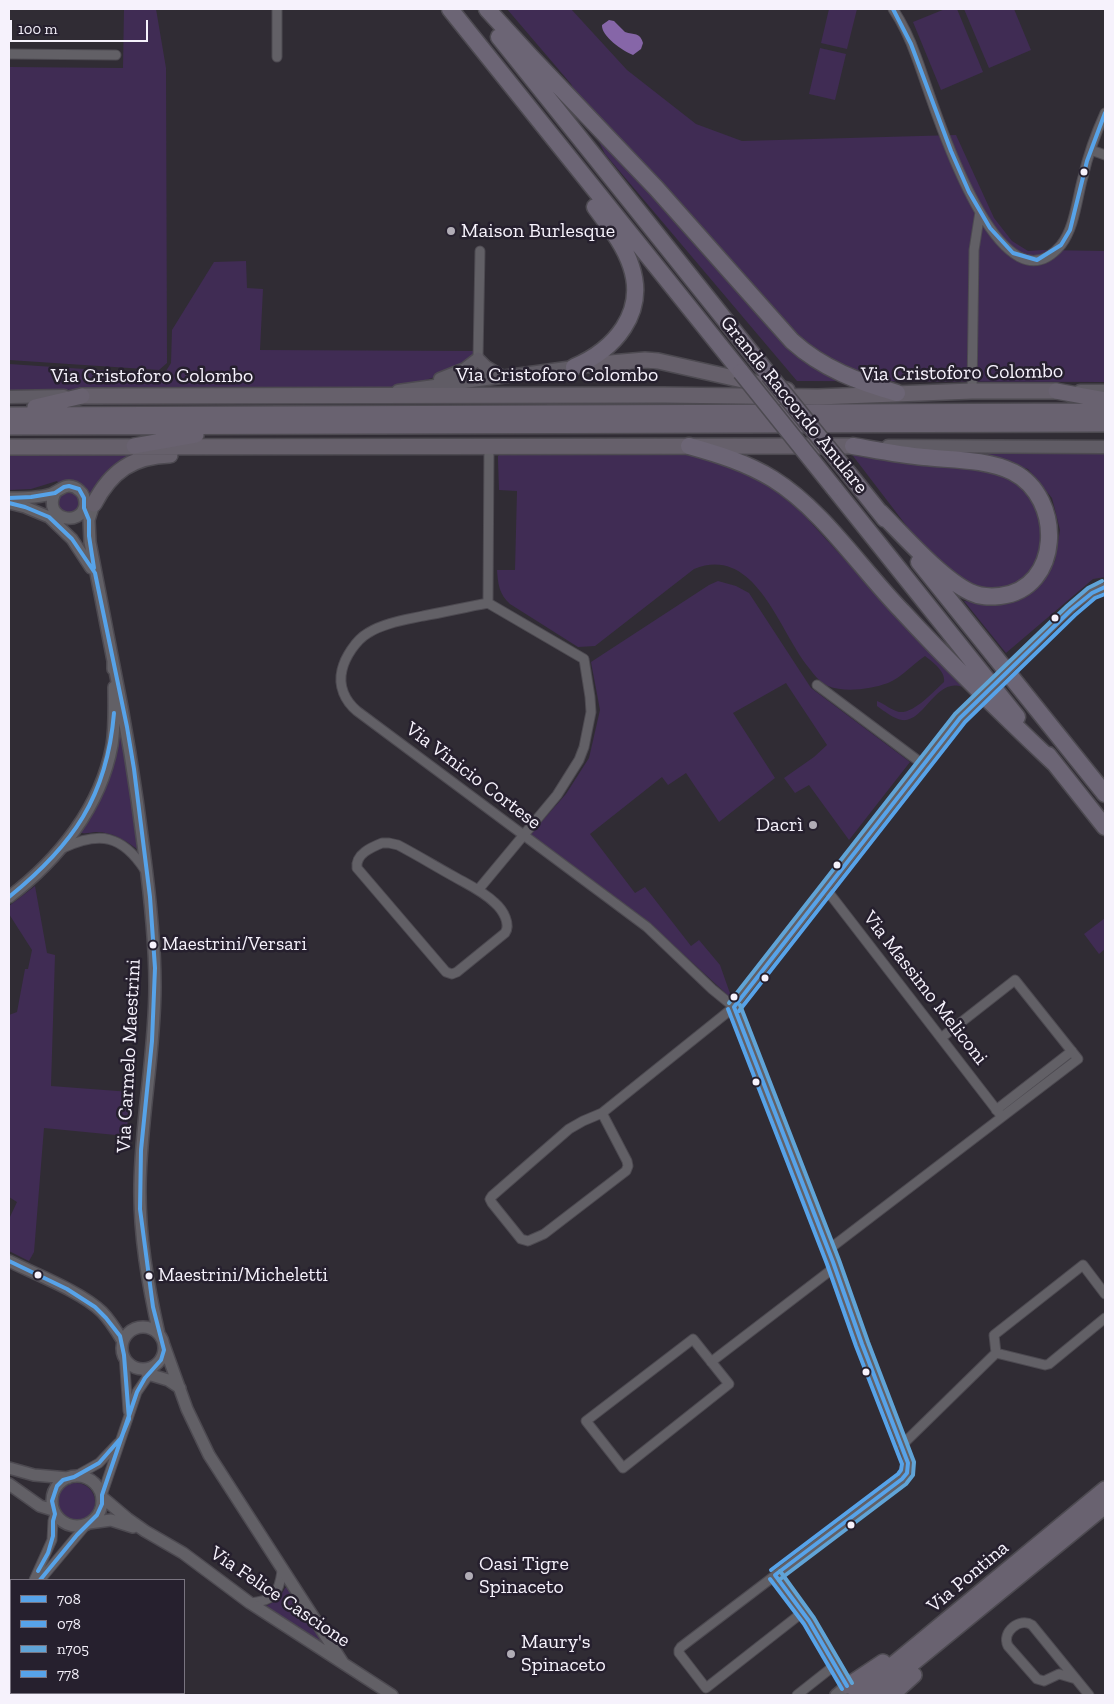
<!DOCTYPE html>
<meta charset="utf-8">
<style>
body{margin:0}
#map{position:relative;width:1114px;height:1704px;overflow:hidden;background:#302c34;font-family:"Zilla Slab",serif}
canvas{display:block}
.frame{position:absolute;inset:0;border:10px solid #f6f2fc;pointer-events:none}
.legend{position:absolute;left:10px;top:1579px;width:175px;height:115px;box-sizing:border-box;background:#26202e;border:1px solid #797480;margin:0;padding:6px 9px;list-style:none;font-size:15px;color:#f6f2fc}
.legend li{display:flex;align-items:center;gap:10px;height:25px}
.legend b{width:25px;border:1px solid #797480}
.scale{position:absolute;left:10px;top:20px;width:138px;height:22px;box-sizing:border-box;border:2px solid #f6f2fc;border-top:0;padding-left:6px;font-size:15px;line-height:18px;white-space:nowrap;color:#f6f2fc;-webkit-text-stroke:4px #26202e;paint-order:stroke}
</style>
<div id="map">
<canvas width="1114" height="1704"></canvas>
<div class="frame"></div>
<ul class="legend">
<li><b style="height:6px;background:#57a3e9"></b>708</li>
<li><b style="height:6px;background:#57a3e9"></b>078</li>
<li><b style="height:6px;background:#60a4d7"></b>n705</li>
<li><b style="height:6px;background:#57a3e9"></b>778</li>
</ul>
<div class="scale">100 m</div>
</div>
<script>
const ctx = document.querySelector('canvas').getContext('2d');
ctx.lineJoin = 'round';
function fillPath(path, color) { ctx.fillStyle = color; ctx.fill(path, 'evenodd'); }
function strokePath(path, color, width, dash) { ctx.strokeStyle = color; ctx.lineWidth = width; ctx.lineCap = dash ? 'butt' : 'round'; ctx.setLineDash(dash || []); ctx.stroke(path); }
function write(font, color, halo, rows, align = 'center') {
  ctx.font = font + ' "Zilla Slab",serif'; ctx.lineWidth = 5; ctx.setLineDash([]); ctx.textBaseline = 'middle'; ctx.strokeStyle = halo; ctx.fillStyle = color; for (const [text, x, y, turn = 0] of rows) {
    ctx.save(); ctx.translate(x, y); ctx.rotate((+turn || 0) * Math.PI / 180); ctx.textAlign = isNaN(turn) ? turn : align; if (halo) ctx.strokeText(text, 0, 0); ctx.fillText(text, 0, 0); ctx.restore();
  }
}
fillPath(new Path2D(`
 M124 9H156L166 68 167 363 159 370 9 360V67L123 68Z
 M507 9H571L627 70 696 124 742 141 956 135 994 218 1012 241 1028 251 1043 250 1105 251V382L797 381 605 154 571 84Z
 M829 9H857L847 49 821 43Z
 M945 9H957L983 72 941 90 913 22Z
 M964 9H1014L1031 50 989 68Z
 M820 48 846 54 835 100 809 94Z
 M246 261 247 288 263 289 260 350 474 351C471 368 419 383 403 386 388 389 372 388 357 389L9 390V364L159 374 166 371 171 363 172 330 214 262Z
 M152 450 93 498 59 484 57 481 31 489 9 490V455L136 453Z
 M850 452 994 472 1016 482 1033 495 1045 543 1026 579 1001 591 976 589 925 550Z
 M967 452 1105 453V577L1093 579 1006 653 964 601 990 603 1021 597 1042 582 1055 561 1060 530 1052 498 1028 469Z
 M502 453C542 453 582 453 621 453 654 454 689 452 720 461 749 469 779 493 801 512L962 687C936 677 924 723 902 720 894 719 884 711 877 706V701C885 704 891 710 899 712 914 714 934 691 944 682 946 672 933 662 925 656 913 664 902 677 888 683 871 689 845 693 828 686 820 682 814 675 809 668 779 632 756 544 694 569L595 646 578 647 510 604C499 594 498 584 497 570H515L517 491 499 490 498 460V456Z
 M68 490 79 495 80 507 71 514 60 511C56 497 56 498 68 490Z
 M718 581 736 586 749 593 811 688 910 762 849 840 809 785 795 793 784 778 814 757 827 745 786 683 733 713 775 778 719 822 686 773 668 785 662 777 590 834 635 893 645 887 691 946 699 940 720 965 732 999 645 919 530 835 566 794 589 758 600 710 591 662 709 585Z
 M121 727 122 728 137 849C125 840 113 832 96 832 90 832 85 835 80 832L118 729Z
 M35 886 47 953 55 955 51 1086 131 1092 126 1136 44 1128 34 1252 29 1261 9 1251V1219L17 1202 9 1197V1015L17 1012 25 969H28L32 950 9 914V906Z
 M1105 918V949L1099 954 1084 934Z
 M57 1502a19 19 0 1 1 38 0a19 19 0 1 1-38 0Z
 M287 1587 320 1639V1641L266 1606 279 1599 285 1588Z`), '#402c54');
fillPath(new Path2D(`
 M609 20 614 21 625 32C634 35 640 32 643 43L641 49 633 55C623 51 601 36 602 25Z`), '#8666a8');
const minor = new Path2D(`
 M893 9C903 24 910 39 916 56 930 91 996 322 1061 245 1075 227 1077 198 1083 177 1088 155 1096 133 1105 113
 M9 54 116 55
 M277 57V9
 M1091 150 1105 155
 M478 359 480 251
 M972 391 974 250 980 212
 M488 603C466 607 445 612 423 616 405 620 384 623 368 633 356 640 345 657 342 670 338 686 345 701 357 711L647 927 712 989 734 1007 833 1262 862 1344 906 1454C909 1464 909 1471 902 1479L681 1647 679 1650V1653L706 1688 803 1612
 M488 603 489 446
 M1035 643C1055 624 1078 596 1105 587
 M817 685 924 765
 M382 843H389L398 845C417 855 435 866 453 876 467 884 483 891 495 903 503 910 511 924 505 933L457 972 452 974 446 972 357 868C355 854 372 847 382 843Z
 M63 848C100 831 122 835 145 870
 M826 889 1002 1117 828 1250
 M478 890 557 795 579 760 584 747 591 712 590 697 584 659 488 603
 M941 1038 1015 980 1078 1059 1002 1117
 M996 1110 1072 1051
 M602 1113 627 1161 628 1166 626 1171 544 1234 528 1241 521 1239 492 1203 490 1199 492 1196 569 1129 583 1121 602 1113 734 1007 746 990 960 718
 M693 1339 729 1384 623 1468 586 1421Z
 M996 1353 994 1335 1083 1265 1105 1294
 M996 1353 1045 1365 1049 1364 1105 1318
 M124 1355 128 1411
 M711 1362 835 1267
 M902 1445 996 1353
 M74 1477 99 1463 118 1443
 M102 1495 137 1392 155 1366
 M775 1575 809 1621 847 1686
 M34 1580 52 1540 53 1521 55 1514
 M40 1580 86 1525
 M250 1603C273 1601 279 1594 282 1571
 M9 1620 11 1616
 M1076 1679 1059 1674 1044 1681 1037 1679 1008 1646C1001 1632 1020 1617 1032 1625L1089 1695
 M797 1695 835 1665`);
const tertiary = new Path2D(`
 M9 498C20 498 46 498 55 492 60 490 63 486 69 486 73 486 77 488 80 491 84 494 85 500 85 505 81 528 42 519 55 493
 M9 503 25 507 49 517H57
 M94 504 89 520 90 542 113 661V669
 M49 517 72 539 91 568
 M113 661C126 724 136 787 144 851 150 896 155 940 155 986 155 1053 141 1118 140 1185 139 1235 148 1285 159 1334
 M9 897C58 860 101 807 112 745 115 726 114 706 114 687
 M9 1261C35 1274 82 1292 102 1312 110 1320 116 1330 122 1340
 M122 1348a21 21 0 1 1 42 0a21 21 0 1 1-42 0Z
 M164 1345 187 1409 209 1455 343 1663
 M144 1369 148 1374 168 1380 180 1388
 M9 1468 34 1475 68 1478
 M52 1501a25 25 0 1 1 50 0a25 25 0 1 1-50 0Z
 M9 1484 40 1506 53 1510
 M102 1497 128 1519 145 1531 183 1553 250 1603 392 1695
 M89 1523 111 1520 133 1527
 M836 1695 847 1686`);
const secondary = new Path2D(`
 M440 379 465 369 478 359 486 367 501 376
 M398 391 574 367
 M1080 391H1105
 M9 397 64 396
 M888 446 1105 447`);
const primary = new Path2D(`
 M576 366 645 360 658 361 787 390
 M82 396 663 395 818 397 972 391H1056
 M9 447 853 446
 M94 504C111 471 133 456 170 455`);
const trunk = new Path2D(`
 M1056 391 1105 400
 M35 407 82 396
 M9 415 1105 411
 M9 427 1105 424
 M134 446 196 435
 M847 1686 883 1662
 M856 1695 1105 1489
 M874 1695 1105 1506
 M892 1695 914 1675`);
const motorway = new Path2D(`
 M450 9 741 372
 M487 9 531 57 656 188 792 341C823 369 859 382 897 393
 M499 37 769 375
 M574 367C614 350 647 313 631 266 624 244 608 225 595 207
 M689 446C718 454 747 463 773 479 823 510 861 569 902 611 951 664 1002 714 1054 763
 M853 446C876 450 900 455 924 457 953 460 986 459 1013 472 1064 498 1062 589 1000 596 989 597 980 597 970 592 942 579 903 535 880 512
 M849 474 885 519
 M834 488 1017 717
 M919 562 1105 794
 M1048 755 1105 827`);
strokePath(minor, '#4d4a51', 11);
strokePath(tertiary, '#4d4a51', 14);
strokePath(secondary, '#4d4a51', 15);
strokePath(primary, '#4d4a51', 18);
strokePath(trunk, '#4d4a51', 18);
strokePath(motorway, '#4d4a51', 19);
strokePath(minor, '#626066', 9);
strokePath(tertiary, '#626066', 11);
strokePath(secondary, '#605c65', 12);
strokePath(primary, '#66606b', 15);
strokePath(trunk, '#696270', 15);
strokePath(motorway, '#6c6575', 16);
const minorBridge = new Path2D(`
 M960 718 1035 643`);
const motorwayBridge = new Path2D(`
 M741 372 834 488
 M769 375 849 474`);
strokePath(minorBridge, '#4d4a51', 11, []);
strokePath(motorwayBridge, '#4d4a51', 19, []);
strokePath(minorBridge, '#626066', 9);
strokePath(motorwayBridge, '#6c6575', 16);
strokePath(new Path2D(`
 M9 498 31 497 55 493 64 487 69 486 79 489 84 498V508L89 520V536L94 568
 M9 503 25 507 49 517 72 539 95 573 127 727 134 769 150 897 155 968 152 1041 141 1150 140 1209 153 1307 164 1350 161 1360 145 1378 137 1392 102 1495V1504L97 1515 77 1535 40 1580
 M9 897C73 845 107 797 114 713
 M734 1007 833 1262 862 1344 908 1463 907 1473 902 1479 775 1575
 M734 1007 960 718 1071 610 1092 593 1105 587
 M9 1261 67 1289 95 1307 106 1318 120 1336 124 1355 129 1419 121 1438 99 1463 74 1477 63 1480 57 1486 52 1501 55 1514 53 1521V1536L48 1553 38 1571
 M775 1575 809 1621 847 1686`), '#57a3e9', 4);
strokePath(new Path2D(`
 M728 1009 827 1264 856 1346 902 1464 901 1470 898 1474 771 1570
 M739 1011 965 722 1075 615 1095 598 1105 594
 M770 1579 804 1624 842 1689`), '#57a3e9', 4);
strokePath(new Path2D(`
 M729 1003 955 714 1067 606 1088 588 1102 581
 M740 1005 839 1260 868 1342 914 1462 913 1475 906 1484 779 1580
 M780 1571 814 1618 852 1683`), '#60a4d7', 4);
strokePath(new Path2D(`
 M893 9 911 44 951 151 969 192 990 228 1013 253 1037 260 1061 245 1070 230 1087 161 1105 113`), '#57a3e9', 4);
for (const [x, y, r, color] of [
 [1084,172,4.5,"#f6f2fc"],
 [451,231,5,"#b1adb6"],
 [1055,618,4.5,"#f6f2fc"],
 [813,825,5,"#b1adb6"],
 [837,865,4.5,"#f6f2fc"],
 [153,945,4.5,"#f6f2fc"],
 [765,978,4.5,"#f6f2fc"],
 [734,997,4.5,"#f6f2fc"],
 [756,1082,4.5,"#f6f2fc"],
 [38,1275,4.5,"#f6f2fc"],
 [149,1276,4.5,"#f6f2fc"],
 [866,1372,4.5,"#f6f2fc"],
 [851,1525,4.5,"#f6f2fc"],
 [469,1576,5,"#b1adb6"],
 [511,1654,5,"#b1adb6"]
]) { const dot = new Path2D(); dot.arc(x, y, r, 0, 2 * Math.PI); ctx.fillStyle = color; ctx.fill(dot); strokePath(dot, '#26202e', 2); }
write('19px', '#f6f2fc', '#26202e', [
 ["Maestrini/Versari",162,945],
 ["Maestrini/Micheletti",158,1276]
], 'left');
write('20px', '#f6f2fc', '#26202e', [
 ["Maison Burlesque",461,231],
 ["Dacrì",803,825,"right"],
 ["Oasi Tigre",479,1564],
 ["Spinaceto",479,1587],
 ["Maury's",521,1642],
 ["Spinaceto",521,1665]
], 'left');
write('20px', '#f6f2fc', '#26202e', [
 ["Via Cristoforo Colombo",962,373,-1],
 ["Via Cristoforo Colombo",557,375],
 ["Via Cristoforo Colombo",152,376],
 ["Grande Raccordo Anulare",794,405,51],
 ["Via Vinicio Cortese",473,776,37],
 ["Via Massimo Meliconi",925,988,52],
 ["Via Carmelo Maestrini",129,1056,-87],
 ["Via Pontina",968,1577,-40],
 ["Via Felice Cascione",280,1597,34]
]);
</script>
